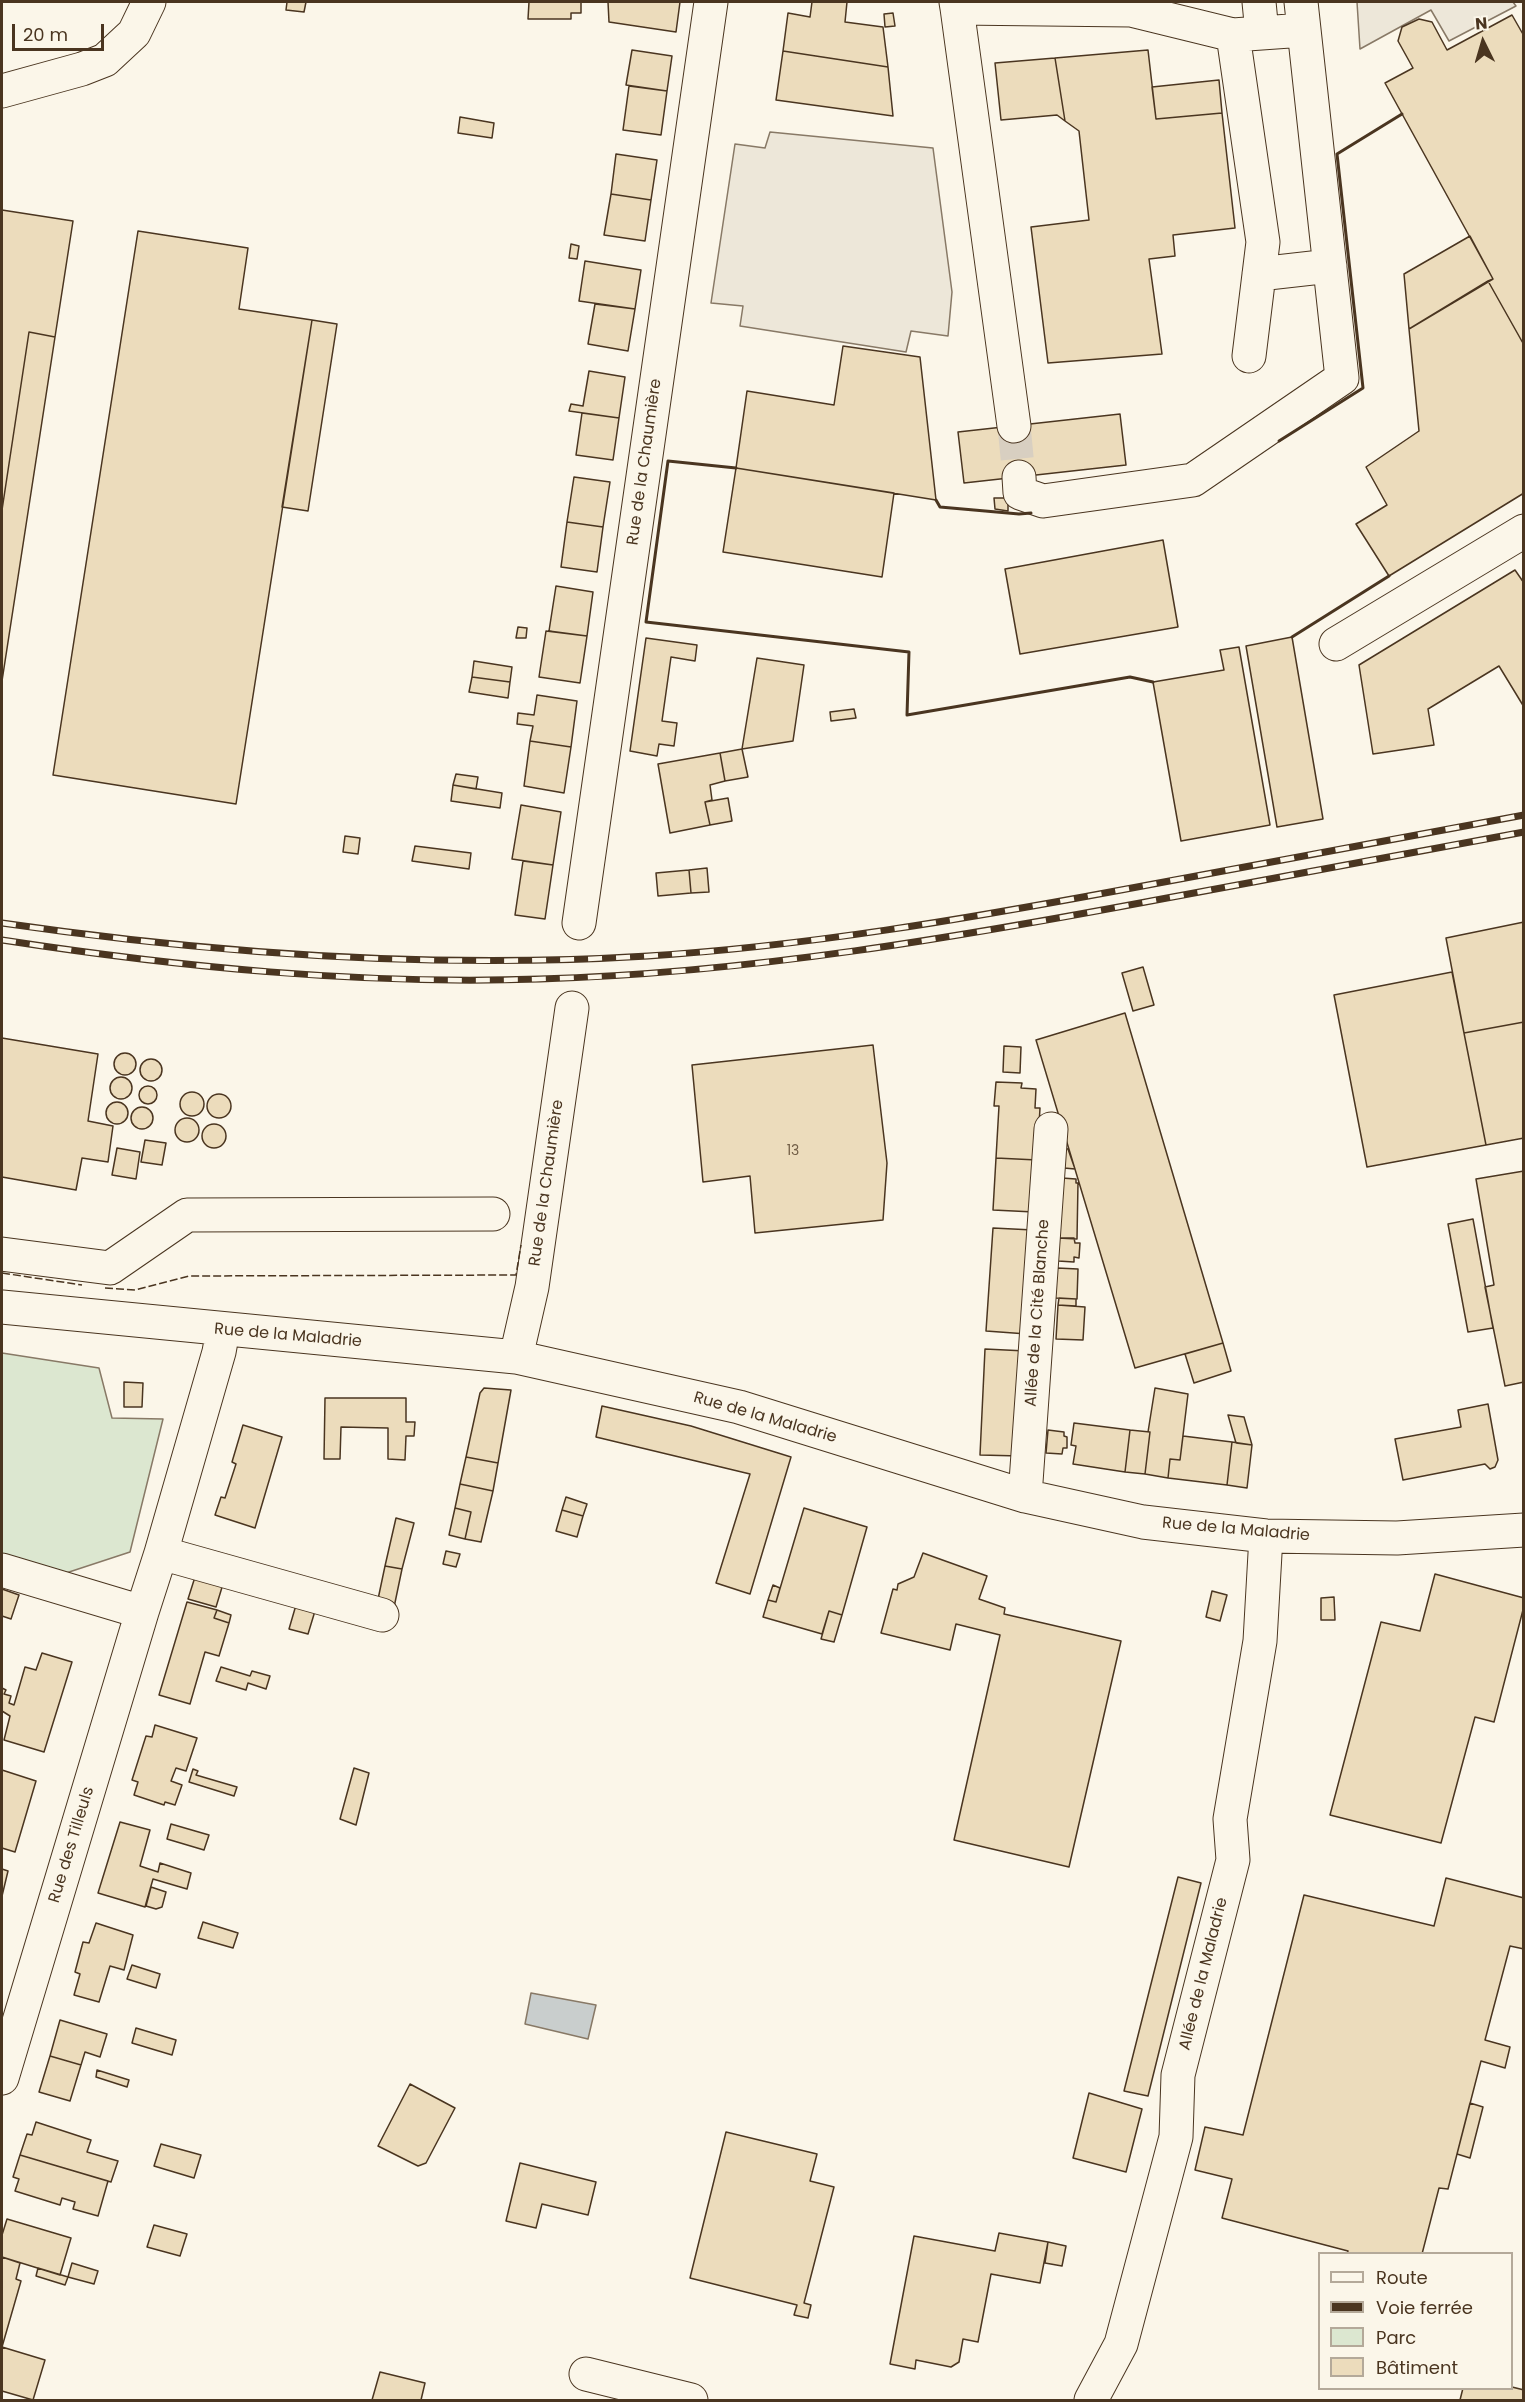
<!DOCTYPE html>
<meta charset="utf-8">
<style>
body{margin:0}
#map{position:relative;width:1525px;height:2402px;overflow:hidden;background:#fbf6e9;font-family:Poppins,sans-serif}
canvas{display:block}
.frame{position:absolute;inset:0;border:3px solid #4a3520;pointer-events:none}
.legend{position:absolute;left:1318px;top:2252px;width:195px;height:138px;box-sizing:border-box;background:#fbf6e9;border:2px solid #b4a999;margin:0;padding:8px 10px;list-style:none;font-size:18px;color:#4a3520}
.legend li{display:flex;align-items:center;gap:12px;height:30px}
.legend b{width:30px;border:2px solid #b4a999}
.north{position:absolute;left:1453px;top:12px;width:60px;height:60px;-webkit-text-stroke:4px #fbf6e9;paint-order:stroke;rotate:355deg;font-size:16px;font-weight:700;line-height:24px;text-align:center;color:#4a3520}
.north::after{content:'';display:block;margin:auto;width:21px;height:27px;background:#4a3520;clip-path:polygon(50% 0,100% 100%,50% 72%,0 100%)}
.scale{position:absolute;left:12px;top:24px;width:92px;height:27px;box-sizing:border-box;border:3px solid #4a3520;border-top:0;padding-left:8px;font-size:18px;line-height:21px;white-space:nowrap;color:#4a3520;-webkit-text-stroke:4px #fbf6e9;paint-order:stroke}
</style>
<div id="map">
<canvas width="1525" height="2402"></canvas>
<div class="frame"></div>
<ul class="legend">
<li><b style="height:8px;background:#fbf6e9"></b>Route</li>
<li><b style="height:8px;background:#4a3520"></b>Voie ferrée</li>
<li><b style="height:16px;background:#dce7d0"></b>Parc</li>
<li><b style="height:16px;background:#ecdcbc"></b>Bâtiment</li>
</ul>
<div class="north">N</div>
<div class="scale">20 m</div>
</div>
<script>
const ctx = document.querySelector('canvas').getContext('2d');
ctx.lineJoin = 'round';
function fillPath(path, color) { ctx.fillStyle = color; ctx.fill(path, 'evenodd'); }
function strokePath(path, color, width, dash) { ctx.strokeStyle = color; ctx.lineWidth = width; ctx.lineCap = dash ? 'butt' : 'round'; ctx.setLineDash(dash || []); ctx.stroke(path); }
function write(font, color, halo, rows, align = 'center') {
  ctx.font = font + ' Poppins,sans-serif'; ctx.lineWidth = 4.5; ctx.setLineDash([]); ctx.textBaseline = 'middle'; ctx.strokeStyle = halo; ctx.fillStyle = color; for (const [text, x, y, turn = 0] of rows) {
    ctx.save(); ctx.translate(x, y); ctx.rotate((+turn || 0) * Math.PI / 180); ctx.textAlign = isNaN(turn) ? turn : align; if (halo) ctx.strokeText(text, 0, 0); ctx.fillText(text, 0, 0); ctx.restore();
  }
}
const green = new Path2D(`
 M2 1353 99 1368 112 1418 163 1419 130 1552 63 1574 2 1556Z`);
fillPath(green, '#dce7d0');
strokePath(green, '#887966', 1.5);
const parking = new Path2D(`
 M1357 2H1513L1516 6 1449 41 1431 10 1360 49Z
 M770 132 933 148 952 292 948 336 911 331 906 352 740 326 743 306 711 303 735 144 765 148Z`);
fillPath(parking, '#ede7d9');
strokePath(parking, '#887966', 1.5);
const water = new Path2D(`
 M531 1993 596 2005 588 2039 525 2024Z`);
fillPath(water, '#c9cecd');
strokePath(water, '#887966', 1.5);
const building = new Path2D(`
 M287 2H306L304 12 286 10Z
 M529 2H581V13H571V19H528Z
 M608 2H680L676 32 609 22Z
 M812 2H847L845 22 883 27 888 67 783 51 788 13 810 17Z
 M893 13 895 26 885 27 884 14Z
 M1512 15 1524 36V345L1488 281 1493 279 1385 83 1413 68 1398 41 1402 27 1419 19 1432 22 1447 50Z
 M632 50 672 56 667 91 626 85Z
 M1148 50 1156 119 1222 113 1235 228 1173 235 1175 256 1149 259 1162 354 1048 363 1031 227 1089 220 1079 131 1065 121 1055 58Z
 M783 51 888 67 893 116 776 100Z
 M1055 58 1065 121 1057 115 1001 120 995 63Z
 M1219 80 1222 113 1156 119 1152 87Z
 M629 86 667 91 661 135 623 130Z
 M460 117 494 123 492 138 458 133Z
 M616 154 657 160 651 200 611 194Z
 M611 194 651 200 645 241 604 235Z
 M2 210 73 221 55 337 29 332 2 510Z
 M138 231 248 248 239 309 312 320 236 804 53 775Z
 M1470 236 1493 279 1409 329 1404 274Z
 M571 244 579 246 577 259 569 258Z
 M585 261 641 270 635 309 579 301Z
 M1488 281 1524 345V493L1389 576 1356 524 1387 505 1366 467 1419 431 1409 329Z
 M595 304 635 309 628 351 588 344Z
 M312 320 337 324 308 511 282 507Z
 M29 332 55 337 2 681V510Z
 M843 346 920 357 936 500 736 468 747 391 834 405Z
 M589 371 625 377 619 418 569 411 571 404 583 406Z
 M582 413 619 418 613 460 576 455Z
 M1120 414 1126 465 964 483 958 432Z
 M736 468 894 493 882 577 723 552Z
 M574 477 610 482 603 527 567 522Z
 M994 498H1008V511L995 509Z
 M567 522 603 527 597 572 561 567Z
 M1163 540 1178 627 1020 654 1005 569Z
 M1515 570 1524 583V707L1499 666 1428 709 1434 745 1373 754 1359 665Z
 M556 586 593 592 587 636 549 631Z
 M518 627 527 628 526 638H516Z
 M546 631 587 636 580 683 539 677Z
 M1292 637 1323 819 1277 827 1246 646Z
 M646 638 697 645 695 661 671 657 662 721 677 723 674 746 659 744 657 756 630 751Z
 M1239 647 1270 825 1181 841 1153 682 1224 670 1220 650Z
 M757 658 804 665 793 741 742 749Z
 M474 661 512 667 510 682 472 677Z
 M472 677 510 682 508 698 469 692Z
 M537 695 577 701 571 747 530 741 533 726 517 724 518 713 534 715Z
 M854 709 856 718 831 721 830 712Z
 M530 741 571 747 564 793 524 786Z
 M742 749 748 777 725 781 720 753Z
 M720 753 725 781 710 785 712 800 705 802 710 825 670 833 658 764Z
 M456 774 478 777 476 789 453 785Z
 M453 785 502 793 500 808 451 801Z
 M728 798 732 821 710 825 705 802Z
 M521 805 561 812 553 865 512 859Z
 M345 836 360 838 358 854 343 852Z
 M415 846 471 853 469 869 412 861Z
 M523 861 553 865 545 919 515 915Z
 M707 868 709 892 691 893 689 870Z
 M689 870 691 893 658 896 656 873Z
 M1524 922V1022L1464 1033 1446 938Z
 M1143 967 1154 1005 1133 1011 1122 973Z
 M1452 972 1486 1145 1367 1167 1334 995Z
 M1125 1013 1223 1343 1135 1368 1036 1040Z
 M1524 1022V1138L1486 1145 1464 1033Z
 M2 1038 98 1054 88 1121 113 1126 108 1162 82 1158 76 1190 2 1177Z
 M873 1045 887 1163 883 1220 755 1233 750 1176 703 1182 692 1065Z
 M1004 1046 1021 1047 1020 1073 1003 1072Z
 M114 1064a11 11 0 1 1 22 0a11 11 0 1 1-22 0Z
 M140 1070a11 11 0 1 1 22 0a11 11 0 1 1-22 0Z
 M110 1088a11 11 0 1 1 22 0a11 11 0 1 1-22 0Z
 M996 1082 1022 1083 1021 1088 1036 1089 1035 1108H1040L1037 1160 996 1158 999 1106H994Z
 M139 1095a9 9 0 1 1 18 0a9 9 0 1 1-18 0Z
 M180 1104a12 12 0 1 1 24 0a12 12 0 1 1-24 0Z
 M207 1106a12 12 0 1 1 24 0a12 12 0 1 1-24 0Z
 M106 1113a11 11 0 1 1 22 0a11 11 0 1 1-22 0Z
 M131 1118a11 11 0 1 1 22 0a11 11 0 1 1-22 0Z
 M175 1130a12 12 0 1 1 24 0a12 12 0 1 1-24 0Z
 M202 1136a12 12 0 1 1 24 0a12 12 0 1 1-24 0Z
 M145 1140 166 1143 162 1165 141 1162Z
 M117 1148 140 1152 136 1179 112 1175Z
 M1061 1148 1068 1149 1075 1169 1064 1168Z
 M996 1158 1037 1160 1034 1212 993 1210Z
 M1524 1171V1382L1505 1386 1485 1287 1494 1285 1476 1179Z
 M1062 1178 1076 1179V1183H1078L1077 1239 1058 1238Z
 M1473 1219 1493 1328 1468 1332 1448 1224Z
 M993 1228 1033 1230 1027 1334 986 1331Z
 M1058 1238H1074L1075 1243H1080L1079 1258 1074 1257V1262L1058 1261Z
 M1057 1268 1078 1269 1077 1299 1055 1298Z
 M1059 1298 1076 1299V1306L1058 1305Z
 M1058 1305 1085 1307 1083 1340 1056 1339Z
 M1223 1343 1231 1371 1194 1383 1185 1354Z
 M985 1349 1026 1351 1020 1456 980 1455Z
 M124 1382 143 1383 142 1407H124Z
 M484 1388 511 1390 498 1463 466 1457 480 1393Z
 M1155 1388 1188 1394 1180 1460 1170 1459 1168 1478 1145 1474 1150 1432H1148Z
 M325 1398H406V1422H415L414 1436H406L405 1460 388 1459V1428L341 1427 340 1459H324Z
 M1488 1404 1498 1460 1495 1467 1490 1469 1485 1464 1403 1480 1395 1439 1461 1427 1458 1410Z
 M602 1406 691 1426 791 1457 750 1594 716 1583 750 1474 596 1437Z
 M1228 1415 1244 1417 1252 1445 1236 1443Z
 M1074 1423 1130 1430 1125 1472 1073 1464 1076 1446 1071 1445Z
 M243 1425 282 1437 255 1528 215 1515 221 1497 225 1498 236 1464 232 1462Z
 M1048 1430 1064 1432V1436L1067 1437V1448H1063L1062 1454 1046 1453Z
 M1130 1430 1150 1432 1145 1474 1125 1472Z
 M1183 1436 1232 1442 1227 1485 1168 1478 1170 1459 1180 1460Z
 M1232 1442 1252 1445 1247 1488 1227 1485Z
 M466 1457 498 1463 493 1491 460 1484Z
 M460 1484 493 1491 481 1542 465 1539 471 1512 455 1508Z
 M566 1497 587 1504 583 1516 562 1510Z
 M455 1508 471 1512 465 1539 449 1535Z
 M804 1508 867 1527 842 1615 829 1611 822 1634 763 1617 768 1600 776 1602Z
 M562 1510 583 1516 577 1537 556 1531Z
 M396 1518 414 1523 402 1569 385 1566Z
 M446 1551 460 1554 456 1567 443 1564Z
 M923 1553 987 1576 979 1599 1005 1608 1004 1614 1121 1641 1069 1867 954 1840 1000 1635 956 1624 950 1650 881 1633 893 1589 897 1590 898 1584 914 1577Z
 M385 1566 402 1569 392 1617 377 1604Z
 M1435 1574 1524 1598V1606L1494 1722 1475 1717 1441 1843 1330 1815 1381 1622 1420 1631Z
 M195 1577 223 1584 216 1607 188 1599Z
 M773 1585 780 1588 776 1602 768 1600Z
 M2 1589 19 1595 11 1619 2 1616Z
 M1212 1591 1227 1595 1220 1621 1206 1617Z
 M1334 1597 1335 1620H1321V1598Z
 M187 1602 217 1610 214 1618 229 1623 219 1656 205 1652 190 1704 159 1695Z
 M296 1605 315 1611 308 1634 289 1629Z
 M217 1610 231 1615 229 1623 214 1618Z
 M829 1611 842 1615 834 1642 821 1639Z
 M42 1653 72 1662 44 1752 4 1740 10 1716 2 1711V1688L6 1690 4 1694 11 1696 9 1703 14 1705 25 1667 36 1670Z
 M221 1667 250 1676 252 1671 270 1676 266 1689 248 1683 246 1690 216 1681Z
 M155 1725 197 1738 186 1771 176 1768 171 1781 182 1785 175 1805 165 1802 164 1805 134 1795 138 1782 132 1780 146 1736 152 1737Z
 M354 1768 369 1773 356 1825 340 1819Z
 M193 1769 198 1771 196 1775 237 1787 234 1796 189 1782Z
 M2 1770 36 1781 15 1852 2 1848Z
 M120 1822 150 1830 140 1866 158 1872 160 1863 191 1873 187 1889 153 1879 145 1907 98 1893Z
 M171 1824 209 1835 204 1850 167 1839Z
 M2 1869 8 1871 2 1896Z
 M1178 1877 1201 1883 1148 2096 1124 2091Z
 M1446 1878 1524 1898V1949L1510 1946 1485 2040 1510 2047 1505 2068 1481 2061 1448 2189 1439 2188 1422 2254H1347L1348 2251 1222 2218 1232 2179 1195 2170 1205 2127 1243 2135 1304 1895 1434 1926Z
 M151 1887 166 1892 162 1907 156 1909 146 1906Z
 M203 1922 238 1933 233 1948 198 1938Z
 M96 1923 133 1935 124 1970 110 1966 99 2002 74 1995 80 1974 75 1972 83 1942 89 1943Z
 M132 1965 160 1974 156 1988 127 1979Z
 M60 2020 107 2034 100 2057 85 2052 81 2065 50 2056Z
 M136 2028 176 2040 172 2055 132 2043Z
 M50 2056 81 2065 70 2101 39 2092Z
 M97 2070 129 2080 127 2087 96 2077Z
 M410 2084 455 2108 426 2163 418 2166 378 2146Z
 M1089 2093 1142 2109 1126 2172 1073 2158Z
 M1470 2103 1483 2107 1470 2158 1457 2154Z
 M36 2122 91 2140 87 2152 118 2161 111 2182 20 2155 27 2134 32 2135Z
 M726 2132 817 2154 810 2181 834 2187 804 2303 811 2305 808 2318 794 2315 797 2305 690 2278Z
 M161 2144 201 2155 194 2178 154 2166Z
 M20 2155 108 2181 98 2216 73 2209 75 2202 62 2198 60 2205 15 2191 19 2179 13 2177Z
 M520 2163 596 2182 588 2215 542 2204 536 2228 506 2221Z
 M7 2219 71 2238 60 2275 2 2257V2235Z
 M154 2225 187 2234 180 2256 147 2247Z
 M999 2233 1048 2242 1040 2283 991 2274 978 2342 963 2339 959 2362 951 2367 916 2360 915 2369 890 2364 914 2236 995 2251Z
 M1048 2242 1066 2246 1062 2266 1045 2263Z
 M2 2257 20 2263 16 2279 21 2281 2 2347Z
 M72 2263 98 2271 94 2284 68 2277Z
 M38 2268 68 2277 65 2285 36 2276Z
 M2 2347 45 2360 33 2400 2 2391Z
 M380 2372 425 2383 421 2400H372Z
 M1512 2387 1524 2390V2400H1460L1463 2388Z`);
fillPath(building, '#ecdcbc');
strokePath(building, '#4a3520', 1.5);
strokePath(new Path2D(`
 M1014 426 1019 477`), '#d8cfc1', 33, [33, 16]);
const minor = new Path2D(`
 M956 2 957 8 1131 10 1233 35 1304 30
 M1259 2 1262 33
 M957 8 1014 426
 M1233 35 1263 242 1249 356
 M2 91 82 69 105 60 134 33 149 2
 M1259 274 1330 266
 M1019 477 1020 493 1043 501 1193 480 1342 378 1301 2
 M1336 644 1524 531
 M579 923 711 2
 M2 1254 110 1268 187 1215 493 1214
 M2 1307 516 1357 739 1407 1025 1496 1143 1522 1266 1536 1397 1538 1524 1530
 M516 1357 532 1287 572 1008
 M1025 1496 1051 1129
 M161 1553 382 1615
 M2 1570 142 1612
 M2 2078 142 1612 161 1553 219 1352 223 1330
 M586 2374 691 2400
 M1091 2400 1121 2344 1176 2137 1178 2075 1233 1860 1230 1819 1260 1641 1266 1536`);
strokePath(minor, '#4a3520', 35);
strokePath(minor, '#fbf6e9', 33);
const rail = new Path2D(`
 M2 923C216 954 431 969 648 956 807 946 965 919 1121 890 1255 865 1389 840 1524 815
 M2 940C179 967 360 985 540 979 751 973 959 937 1167 898 1286 876 1405 854 1524 832`);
strokePath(rail, '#4a3520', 7);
strokePath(rail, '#fbf6e9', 4.5, [14]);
strokePath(new Path2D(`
 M2 1273 82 1285
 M105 1288 135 1290 189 1276 516 1275 521 1245`), '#4a3520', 1.5, [8, 3]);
strokePath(new Path2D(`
 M1279 441 1363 388 1337 154 1402 114
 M736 468 668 461 646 622 909 652 907 715 1130 677 1153 682
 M936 500 940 507 1019 514 1031 513
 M1292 637 1389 576`), '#4a3520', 3);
write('14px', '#725f47', null, [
 ["13",793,1151]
]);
write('16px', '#4a3520', '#fbf6e9', [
 ["Rue de la Chaumière",645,462,-82],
 ["Rue de la Chaumière",547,1183,-82],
 ["Allée de la Cité Blanche",1038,1313,-86],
 ["Rue de la Maladrie",288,1336,5],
 ["Rue de la Maladrie",765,1418,16],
 ["Rue de la Maladrie",1236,1530,5],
 ["Rue des Tilleuls",72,1845,-73],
 ["Allée de la Maladrie",1204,1974,-76]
]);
</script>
